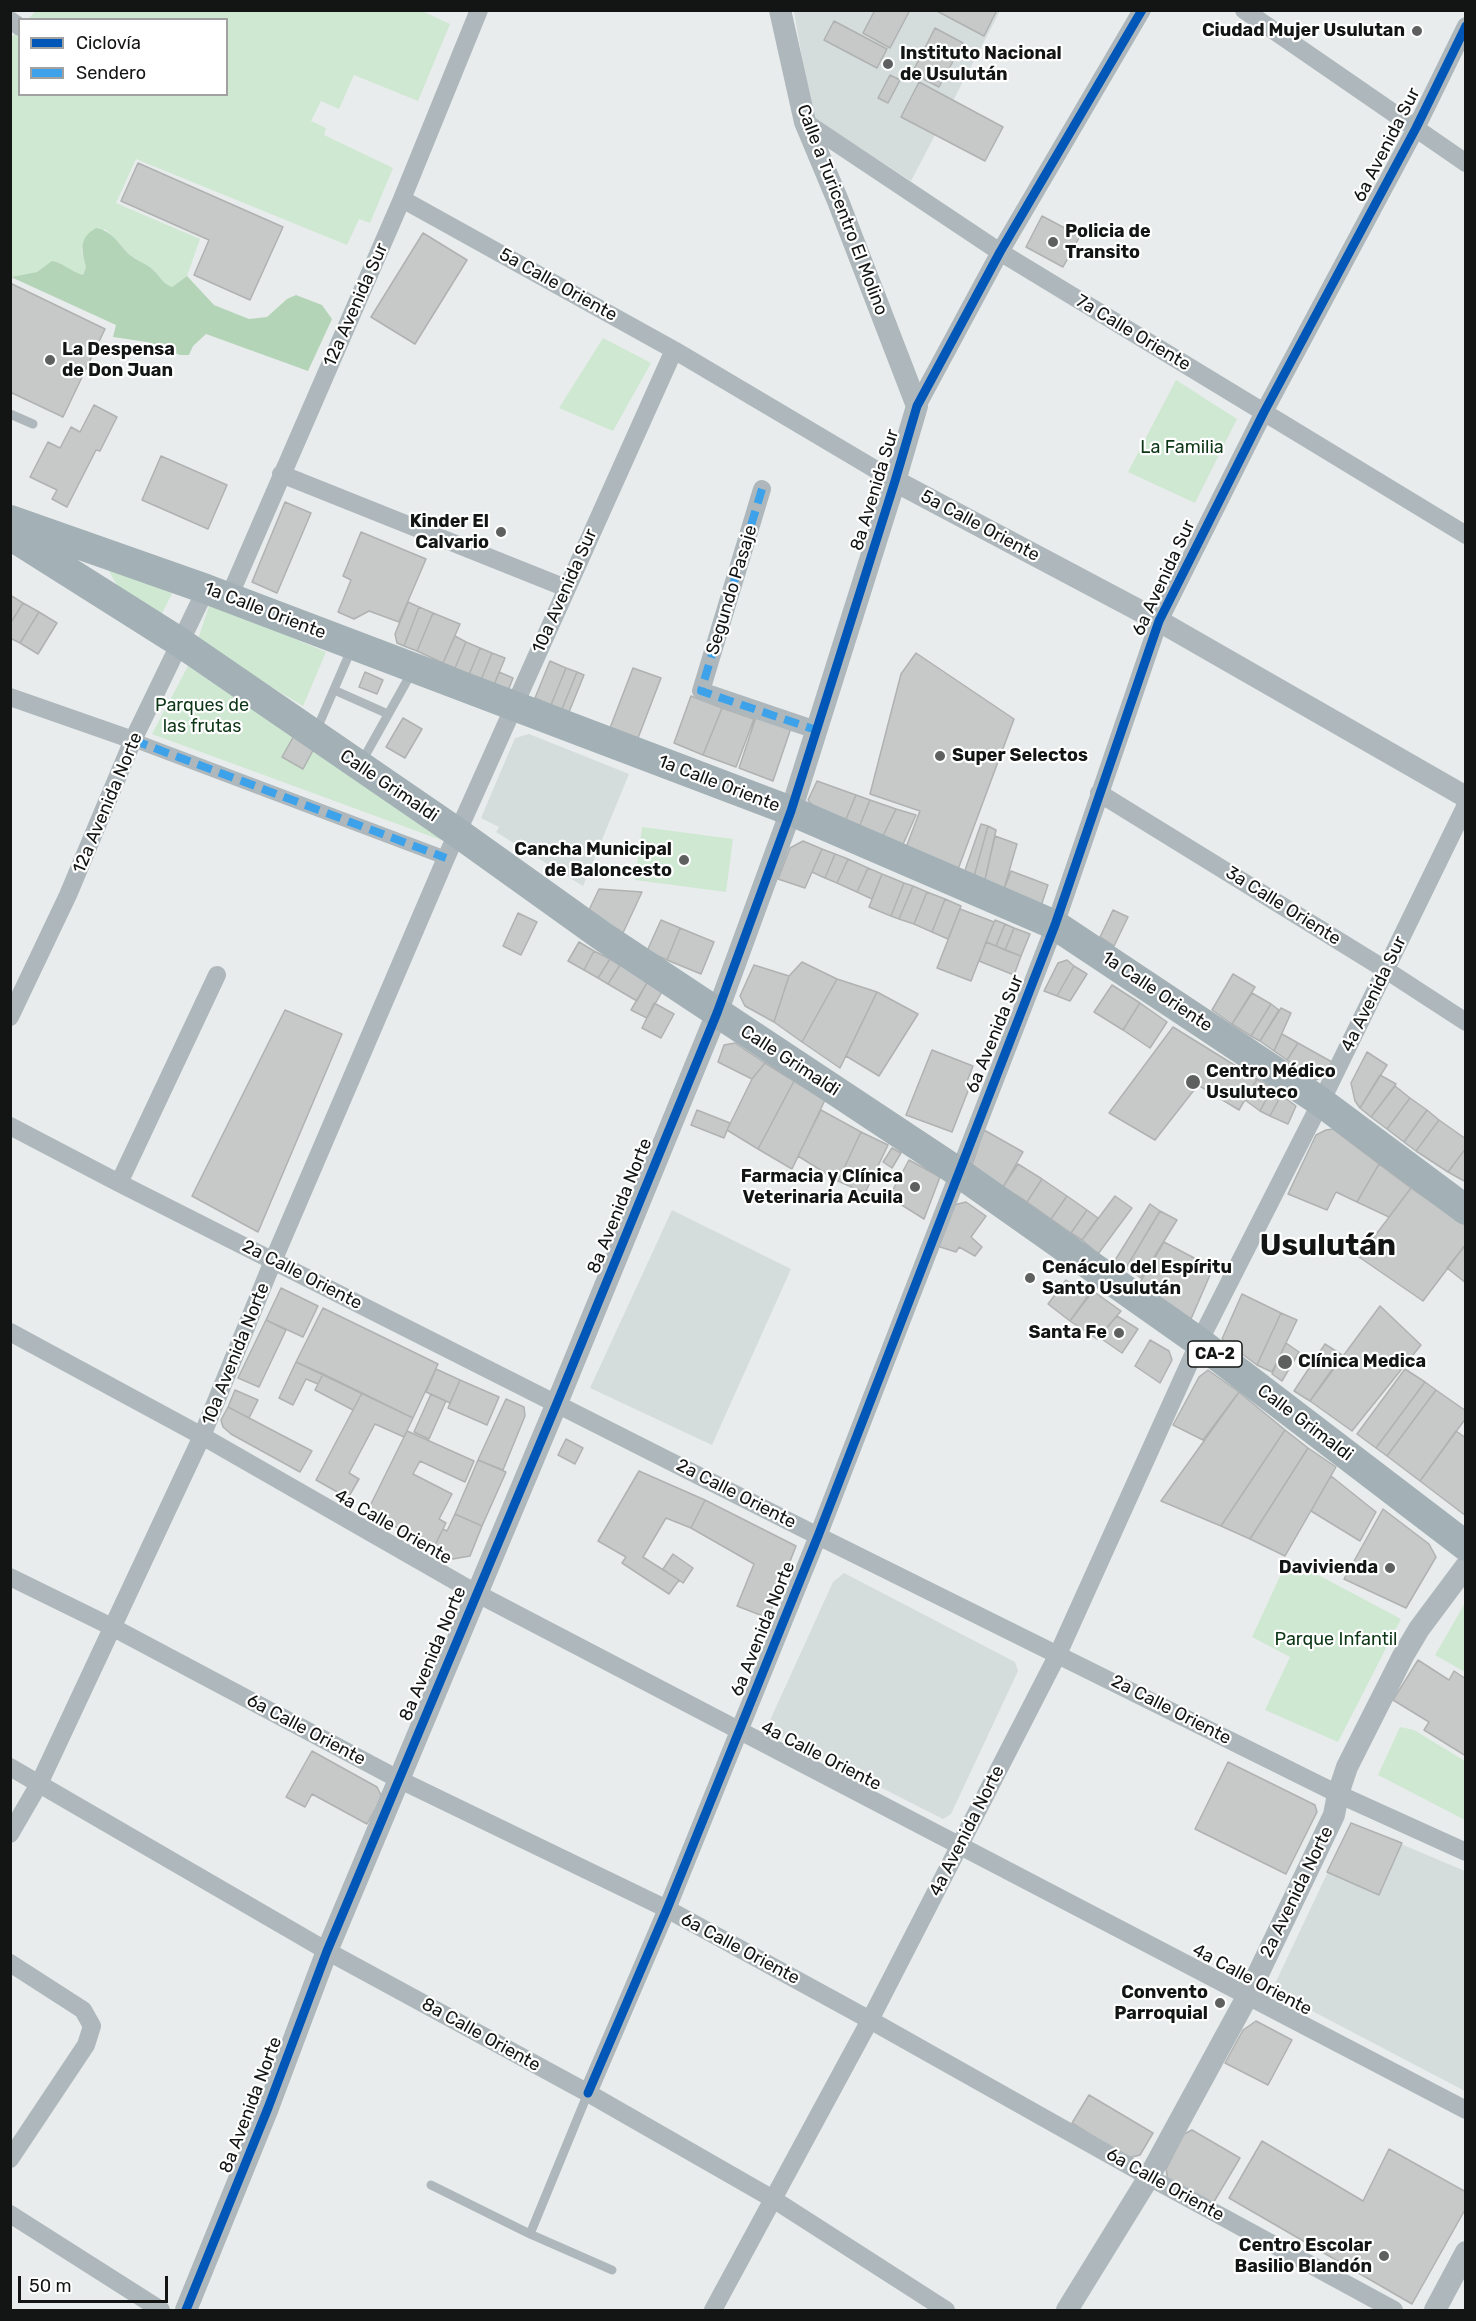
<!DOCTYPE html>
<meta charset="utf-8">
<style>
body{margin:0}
#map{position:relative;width:1476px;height:2321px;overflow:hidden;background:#e9ecec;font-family:Rubik,sans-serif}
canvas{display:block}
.frame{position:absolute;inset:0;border:12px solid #131414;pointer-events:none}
.legend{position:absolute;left:18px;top:18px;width:210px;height:78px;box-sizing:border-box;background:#fff;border:2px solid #a1a1a1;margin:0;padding:8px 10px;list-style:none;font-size:18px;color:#131414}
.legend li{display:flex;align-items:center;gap:12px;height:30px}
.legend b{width:30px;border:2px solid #a1a1a1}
.scale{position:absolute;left:18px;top:2276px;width:150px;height:27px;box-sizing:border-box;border:3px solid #131414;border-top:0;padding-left:8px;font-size:18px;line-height:21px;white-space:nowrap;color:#131414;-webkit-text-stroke:4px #fff;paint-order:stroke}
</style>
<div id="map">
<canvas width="1476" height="2321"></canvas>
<div class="frame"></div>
<ul class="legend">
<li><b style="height:8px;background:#0057b8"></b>Ciclovía</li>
<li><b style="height:8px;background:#3da2ea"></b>Sendero</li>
</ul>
<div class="scale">50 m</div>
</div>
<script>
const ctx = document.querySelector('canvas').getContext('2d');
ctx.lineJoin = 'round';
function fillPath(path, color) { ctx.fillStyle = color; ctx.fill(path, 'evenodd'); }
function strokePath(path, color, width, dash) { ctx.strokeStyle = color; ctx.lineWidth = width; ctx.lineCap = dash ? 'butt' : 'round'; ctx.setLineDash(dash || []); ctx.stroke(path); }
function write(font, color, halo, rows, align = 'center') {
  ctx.font = font + ' Rubik,sans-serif'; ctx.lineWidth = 4.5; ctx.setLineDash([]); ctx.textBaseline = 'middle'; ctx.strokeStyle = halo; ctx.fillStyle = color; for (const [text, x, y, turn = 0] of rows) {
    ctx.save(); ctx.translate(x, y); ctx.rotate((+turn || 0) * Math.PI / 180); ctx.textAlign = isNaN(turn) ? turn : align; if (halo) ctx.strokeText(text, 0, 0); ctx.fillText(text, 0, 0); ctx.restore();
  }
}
fillPath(new Path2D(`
 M794 11H1000L911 181 812 117Z
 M529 734 629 774 583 886 496 832 499 827 481 818 515 738Z
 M672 1210 791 1269 712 1445 590 1388Z
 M844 1573 1015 1662 1018 1671 951 1814 943 1819 766 1729 833 1582Z
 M1351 1823 1465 1871V2091L1272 1990Z`), '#d4dcdc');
fillPath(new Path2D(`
 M37 10H420L450 24 418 101 354 75 339 109 321 101 311 121 326 128 324 135 393 168 370 223 359 219 347 245 136 159 116 203 200 239 187 276 172 287 164 284 152 269 130 255 105 229 81 249 86 267 83 275 74 273 60 263 37 272 11 277 10 39 19 29 20 94H226V20L28 19Z
 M603 338 651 363 613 431 559 408Z
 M1176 380 1237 419 1195 503 1128 472Z
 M107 568 174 590 160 617 123 595Z
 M210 603 326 652 303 706 197 642Z
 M188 666 452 844 152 734Z
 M642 827 733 839 726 892 635 880Z
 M1288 1559 1401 1619 1338 1742 1265 1710 1290 1657 1252 1637Z
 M1465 1603V1672L1435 1655Z
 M1400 1727 1414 1730 1465 1761V1820L1378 1775Z`), '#cee8d2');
fillPath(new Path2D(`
 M96 228C113 231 118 244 130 255 136 260 144 263 151 268 159 274 161 283 172 287L187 276 214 305 249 319 267 317 287 299 296 295 322 305 332 319 308 371 206 334 193 346 189 355H180L147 342 113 337 116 325 11 277 37 272 52 261C64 263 71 272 83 275L86 267C81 249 79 238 96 228Z`), '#b4d4b8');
const building = new Path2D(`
 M875 10H910L890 48 863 33Z
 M935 10H997L984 36Z
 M834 21 887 49 877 68 824 40Z
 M935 28 963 43 939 87 912 73Z
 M890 75 900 80 888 103 878 98Z
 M919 82 1003 127 985 161 901 117Z
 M138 163 283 227 250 300 194 275 209 240 121 201Z
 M1042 216 1080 236 1063 267 1026 247Z
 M423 233 467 260 415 344 371 317Z
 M10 283 105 329 63 417 10 392Z
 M94 405 117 417 100 451 96 450 67 507 52 499 57 490 30 477 48 442 60 448 71 427 80 432Z
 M161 456 227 485 208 529 142 500Z
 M285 502 311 513 277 593 252 582Z
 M361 532 426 559 399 622 369 611 354 619 338 612 351 580 343 576Z
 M10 595 23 603 10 624Z
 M408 602 419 607 404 646 397 643 395 634Z
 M23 603 39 612 20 643 10 638V624Z
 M419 607 433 613 417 651 404 646Z
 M39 612 57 623 38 654 20 643Z
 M433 613 460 624 443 663 417 651Z
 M455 636 466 642 455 668 443 663Z
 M466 642 480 648 469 675 455 668Z
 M480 648 492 653 481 680 469 675Z
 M492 653 505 658 494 685 481 680Z
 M916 653 1014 719 957 872 905 850 920 811 870 794 901 674Z
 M550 661 566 668 551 705 535 698Z
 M566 668 577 672 562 709 551 705Z
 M633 668 661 678 638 738 610 728Z
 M365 672 383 680 377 694 359 687Z
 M499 672 513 678 508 691 494 685Z
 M577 672 584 675 569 712 562 709Z
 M691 696 722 708 703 755 674 743Z
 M722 708 754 719 736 767 703 755Z
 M757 714 791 728 773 781 739 768Z
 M403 718 422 729 405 758 386 747Z
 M296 732 317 743 303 769 282 757Z
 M817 781 856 795 844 824 816 810 808 800Z
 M856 795 870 800 858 830 844 824Z
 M870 800 896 809 881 840 858 830Z
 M896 809 916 815 901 849 881 840Z
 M981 824 988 826 973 880 963 876Z
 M988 826 996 830 984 884 973 880Z
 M995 836 1017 844 1003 892 984 884Z
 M803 841 822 849 805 888 778 879 790 848Z
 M822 849 835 854 825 878 812 872Z
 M835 854 848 859 837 883 825 878Z
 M848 859 868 868 857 892 837 883Z
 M868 868 882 874 872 899 857 892Z
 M1011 871 1048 885 1041 906 1003 892Z
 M882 874 904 883 891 916 869 907Z
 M904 883 913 886 899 919 891 916Z
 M913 886 927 892 914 924 899 919Z
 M599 889 642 892 622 935 589 910Z
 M927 892 945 899 932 932 914 924Z
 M945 899 961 906 948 939 932 932Z
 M960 909 994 922 971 981 937 968Z
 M1113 910 1128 917 1114 946 1100 937Z
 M518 913 537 922 521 955 503 946Z
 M661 920 680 928 667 960 647 951Z
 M995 920 1005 924 996 946 986 942Z
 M1005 924 1014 928 1005 950 996 946Z
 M680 928 714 942 701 974 667 960Z
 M1014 928 1030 934 1021 956 1005 950Z
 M579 942 594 951 584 970 568 961Z
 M986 942 1021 956 1014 975 979 961Z
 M594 951 610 959 598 978 584 970Z
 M610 959 620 965 608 984 598 978Z
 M1067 960 1074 966 1057 996 1044 991 1058 963Z
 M802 962 837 979 802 1042 774 1022 789 976Z
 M620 965 648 981 637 1001 608 984Z
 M754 965 789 976 774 1022 745 1006 740 996Z
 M1074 966 1087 974 1070 1001 1057 996Z
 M1233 974 1255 987 1232 1024 1212 1010Z
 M837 979 877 992 840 1068 802 1042Z
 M648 981 663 990 647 1018 631 1010Z
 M1112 985 1140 1003 1123 1030 1094 1012Z
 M877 992 918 1014 879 1076 846 1056Z
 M1252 993 1271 1004 1251 1036 1232 1024Z
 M654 1003 674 1014 661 1038 642 1028Z
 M1140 1003 1167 1022 1150 1048 1123 1030Z
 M1271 1004 1279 1010 1260 1041 1251 1036Z
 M1281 1008 1291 1013 1274 1051 1260 1041Z
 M285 1010 342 1034 258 1232 192 1196Z
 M1173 1027 1257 1079 1239 1110 1198 1085 1155 1140 1109 1113Z
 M1282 1034 1298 1043 1287 1060 1274 1051Z
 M735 1043 765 1063 752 1079 718 1062 724 1045Z
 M1298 1043 1332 1062 1323 1076 1316 1080 1287 1060Z
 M932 1050 973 1066 966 1084 970 1086 952 1132 906 1115Z
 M1367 1052 1387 1065 1360 1108 1355 1101 1351 1083Z
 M765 1063 794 1081 758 1149 727 1130 752 1079Z
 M1380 1075 1396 1084 1371 1117 1360 1108Z
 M1257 1079 1272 1088 1260 1111 1245 1100Z
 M794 1081 825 1100 792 1169 758 1149Z
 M1395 1086 1410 1098 1387 1129 1371 1117Z
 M1272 1088 1281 1095 1270 1116 1260 1111Z
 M1281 1095 1296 1106 1288 1124 1270 1116Z
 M1410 1098 1427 1110 1404 1142 1387 1129Z
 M697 1110 730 1123 724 1138 691 1125Z
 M821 1110 861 1132 838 1181 798 1156Z
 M1427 1110 1439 1120 1416 1151 1404 1142Z
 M1439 1120 1466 1139V1148L1448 1172 1416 1151Z
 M1333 1129 1379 1164 1357 1202 1336 1192 1327 1210 1288 1194 1316 1135 1326 1130Z
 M984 1130 1023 1152 1003 1187 971 1168Z
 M861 1132 888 1145 865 1193 838 1181Z
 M892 1148 901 1153 892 1168 883 1162Z
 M1466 1148V1182L1448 1172Z
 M909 1160 940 1177 924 1219 889 1197Z
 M1018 1164 1042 1179 1027 1202 1003 1187Z
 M1379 1164 1411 1188 1389 1217 1357 1202Z
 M1042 1179 1067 1196 1051 1219 1027 1202Z
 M1411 1188 1466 1226V1244L1423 1301 1359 1257Z
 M1067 1196 1087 1210 1071 1233 1051 1219Z
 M1115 1196 1132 1208 1098 1254 1082 1240Z
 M966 1202 986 1216 971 1237 982 1247 975 1256 959 1247 956 1252 937 1246 954 1205Z
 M1150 1204 1160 1211 1126 1268 1114 1262Z
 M1087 1210 1098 1218 1082 1240 1071 1233Z
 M1160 1211 1177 1220 1141 1278 1126 1268Z
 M1164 1242 1213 1268 1191 1319 1139 1284Z
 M1466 1244V1283L1447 1268Z
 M1066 1280 1088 1296 1070 1321 1048 1304Z
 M281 1288 318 1306 303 1337 266 1320Z
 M1093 1291 1121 1311 1097 1339 1070 1321Z
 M1242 1294 1281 1313 1257 1365 1222 1339Z
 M1380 1306 1421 1345 1352 1431 1310 1401Z
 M323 1308 438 1364 413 1418 296 1362Z
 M1281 1313 1297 1320 1272 1372 1257 1365Z
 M1117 1316 1138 1329 1122 1353 1099 1337Z
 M266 1320 286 1330 259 1387 238 1378Z
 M1150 1340 1169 1351 1172 1360 1160 1383 1135 1366Z
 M1286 1343 1299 1352 1282 1381 1272 1374Z
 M1325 1344 1342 1355 1310 1401 1294 1391Z
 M296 1362 323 1374 318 1384 306 1379 293 1405 279 1398Z
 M436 1369 460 1380 450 1403 426 1392Z
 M1405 1369 1425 1382 1376 1448 1357 1434Z
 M1208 1370 1239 1392 1203 1440 1173 1425 1199 1377Z
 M323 1374 362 1393 353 1410 315 1390Z
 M460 1380 499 1397 487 1425 448 1408Z
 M1425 1382 1436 1390 1387 1456 1376 1448Z
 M235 1390 258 1400 249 1418 228 1407Z
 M1436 1390 1466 1411V1418L1420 1481 1387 1456Z
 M1239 1392 1285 1430 1221 1526 1161 1501Z
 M362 1393 413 1418 404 1437 375 1424 349 1473 359 1479 348 1498 316 1480Z
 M431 1394 446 1401 429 1439 414 1432Z
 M506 1399 524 1407 525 1416 503 1470 478 1460Z
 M228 1407 312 1451 300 1472 231 1434 223 1427 221 1420Z
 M1285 1430 1308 1448 1250 1539 1221 1526Z
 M407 1431 474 1461 465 1482 420 1461 413 1474 452 1494 439 1519 446 1523 434 1547 367 1512Z
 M1456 1431 1466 1438V1516L1420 1481Z
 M566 1439 583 1448 575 1464 558 1455Z
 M1308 1448 1336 1467 1285 1556 1250 1539Z
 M478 1460 506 1472 482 1526 455 1514Z
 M639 1471 705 1500 691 1528 666 1518 643 1557 679 1580 669 1594 622 1563 626 1557 598 1541Z
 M1331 1476 1376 1512 1360 1541 1311 1511Z
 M705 1500 796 1546 768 1618 737 1606 754 1564 691 1528Z
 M1383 1509 1429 1544 1436 1557 1406 1608 1344 1579Z
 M455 1514 482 1526 470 1556 453 1559 434 1547 443 1529 447 1531Z
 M673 1554 693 1568 683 1583 663 1569Z
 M1418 1660 1449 1680 1454 1671 1466 1679V1756L1424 1730 1429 1722 1393 1700Z
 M312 1751 377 1787 382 1797 367 1824 312 1794 305 1807 286 1797Z
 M1228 1762 1315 1805 1317 1812 1286 1874 1195 1829Z
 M1351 1823 1402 1843 1379 1895 1327 1872Z
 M1256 2021 1292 2040 1268 2085 1225 2063 1243 2030Z
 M1089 2095 1153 2133 1140 2155 1128 2158 1072 2123Z
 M1192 2130 1240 2158 1212 2205 1168 2180 1166 2169 1184 2134Z
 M1262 2141 1363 2201 1389 2149 1466 2192V2208L1412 2304 1229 2198Z`);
fillPath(building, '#c7c9c9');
strokePath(building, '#b0b2b2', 1.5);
strokePath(new Path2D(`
 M10 414 33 424
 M334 690 388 714
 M316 731 351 650
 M361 763 413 670
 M431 2185 530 2234 612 2270
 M530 2234 588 2093`), '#aeb8bc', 9);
strokePath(new Path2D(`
 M133 740 446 858`), '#aeb8bc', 14);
strokePath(new Path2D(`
 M1244 10 1466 163
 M10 20 20 27
 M805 122 1000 252 1466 535
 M402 199 674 350 895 481
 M917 406 1000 252 1142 10
 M281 474 566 588
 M762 489 701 691 816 730
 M229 597 402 199 479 10
 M10 697 133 740
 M1099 793 1386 970 1466 1022
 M10 1017 68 895 133 740 206 589
 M10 1126 119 1183 818 1536 1338 1794 1466 1852
 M119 1183 217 975
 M10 1332 202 1436 476 1593 1466 2110
 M10 1577 112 1627 398 1779 667 1909 870 2020 1149 2177 1394 2310
 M10 1767 327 1951 588 2093 773 2199 946 2310
 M10 1834 39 1784 202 1436 273 1261 446 858 674 350
 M10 1963 83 2010 92 2026 86 2045 10 2159
 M588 2093 667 1909 818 1536 1055 925 1159 621 1264 412 1416 128 1466 26
 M10 2214 161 2310
 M713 2310 870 2020 1058 1654 1199 1342 1321 1102 1466 805`), '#aeb8bc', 18);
strokePath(new Path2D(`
 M895 481 1159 621 1466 797
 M186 2310 268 2108 327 1951 557 1403 717 1013 791 811 895 481 917 406 838 201 805 122 780 10
 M1067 2310 1149 2177 1247 1997 1334 1815 1338 1794 1347 1767 1403 1656 1419 1629 1466 1566
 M1435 2310 1466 2252`), '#aeb8bc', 22);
strokePath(new Path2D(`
 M10 520 206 589 791 811 1055 925 1321 1102 1466 1210
 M10 535 181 643 458 833 602 936 958 1172 1199 1342 1466 1546`), '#a3b0b6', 30);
strokePath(new Path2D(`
 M762 489 701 691 816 730
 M133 740 446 858`), '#3da2ea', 8, [15, 8]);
strokePath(new Path2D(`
 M588 2093 667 1909 818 1536 1055 925 1159 621 1264 412 1416 128 1466 26
 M186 2310 268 2108 327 1951 557 1403 717 1013 791 811 895 481 917 406 1000 252 1142 10`), '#0057b8', 9);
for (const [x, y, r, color] of [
 [1417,31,6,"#5e6060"],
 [888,64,6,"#5e6060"],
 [1053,242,6,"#5e6060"],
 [50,360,6,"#5e6060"],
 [501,532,6,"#5e6060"],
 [940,756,6,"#5e6060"],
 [684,860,6,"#5e6060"],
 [1193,1082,8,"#5e6060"],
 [915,1187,6,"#5e6060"],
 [1030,1278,6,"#5e6060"],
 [1119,1333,6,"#5e6060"],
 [1285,1362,8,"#5e6060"],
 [1390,1568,6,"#5e6060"],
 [1220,2003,6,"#5e6060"],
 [1384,2256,6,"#5e6060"]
]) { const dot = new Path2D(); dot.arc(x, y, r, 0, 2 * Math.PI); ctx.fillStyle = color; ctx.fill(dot); strokePath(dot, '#fff', 2); }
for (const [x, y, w] of [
 [1215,1354,54]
]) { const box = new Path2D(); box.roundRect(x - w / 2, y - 13, w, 26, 4.5); ctx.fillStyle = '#fff'; ctx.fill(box); strokePath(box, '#131414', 1.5); }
write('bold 16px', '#131414', null, [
 ["CA-2",1215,1354]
]);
write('bold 18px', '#131414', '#fff', [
 ["Ciudad Mujer Usulutan",1405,31],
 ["Instituto Nacional",900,54,"left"],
 ["de Usulután",900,75,"left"],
 ["Policia de",1065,232,"left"],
 ["Transito",1065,253,"left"],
 ["La Despensa",62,350,"left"],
 ["de Don Juan",62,371,"left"],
 ["Kinder El",489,522],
 ["Calvario",489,543],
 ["Super Selectos",952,756,"left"],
 ["Cancha Municipal",672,850],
 ["de Baloncesto",672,871],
 ["Centro Médico",1206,1072,"left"],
 ["Usuluteco",1206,1093,"left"],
 ["Farmacia y Clínica",903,1177],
 ["Veterinaria Acuila",903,1198],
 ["Cenáculo del Espíritu",1042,1268,"left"],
 ["Santo Usulután",1042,1289,"left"],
 ["Santa Fe",1107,1333],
 ["Clínica Medica",1298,1362,"left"],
 ["Davivienda",1378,1568],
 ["Convento",1208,1993],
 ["Parroquial",1208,2014],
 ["Centro Escolar",1372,2246],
 ["Basilio Blandón",1372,2267]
], 'right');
write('18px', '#131414', '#fff', [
 ["6a Avenida Sur",1387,145,-63],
 ["Calle a Turicentro El Molino",842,210,69],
 ["5a Calle Oriente",558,285,29],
 ["12a Avenida Sur",356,305,-66],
 ["7a Calle Oriente",1133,333,31],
 ["8a Avenida Sur",875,490,-73],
 ["5a Calle Oriente",980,526,28],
 ["6a Avenida Sur",1164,578,-65],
 ["Segundo Pasaje",732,590,-73],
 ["10a Avenida Sur",565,591,-66],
 ["1a Calle Oriente",265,611,21],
 ["1a Calle Oriente",719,784,21],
 ["Calle Grimaldi",389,786,34],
 ["12a Avenida Norte",108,803,-67],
 ["3a Calle Oriente",1283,906,32],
 ["1a Calle Oriente",1157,992,34],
 ["4a Avenida Sur",1374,994,-64],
 ["6a Avenida Sur",995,1034,-68],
 ["Calle Grimaldi",790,1061,33],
 ["8a Avenida Norte",620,1206,-68],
 ["2a Calle Oriente",302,1275,27],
 ["10a Avenida Norte",236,1354,-68],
 ["Calle Grimaldi",1305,1423,37],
 ["2a Calle Oriente",736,1494,27],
 ["4a Calle Oriente",393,1527,30],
 ["6a Avenida Norte",763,1629,-68],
 ["8a Avenida Norte",433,1654,-67],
 ["2a Calle Oriente",1171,1710,27],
 ["6a Calle Oriente",306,1730,28],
 ["4a Calle Oriente",821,1756,27],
 ["4a Avenida Norte",967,1831,-63],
 ["2a Avenida Norte",1297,1892,-64],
 ["6a Calle Oriente",740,1949,28],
 ["4a Calle Oriente",1252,1980,28],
 ["8a Calle Oriente",481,2035,29],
 ["8a Avenida Norte",251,2105,-69],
 ["6a Calle Oriente",1165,2185,29]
]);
write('18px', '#0c3615', '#fff', [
 ["La Familia",1182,448],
 ["Parques de",202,706],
 ["las frutas",202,727],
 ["Parque Infantil",1336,1640]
]);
write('bold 30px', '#131414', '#fff', [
 ["Usulután",1328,1246]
]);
</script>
